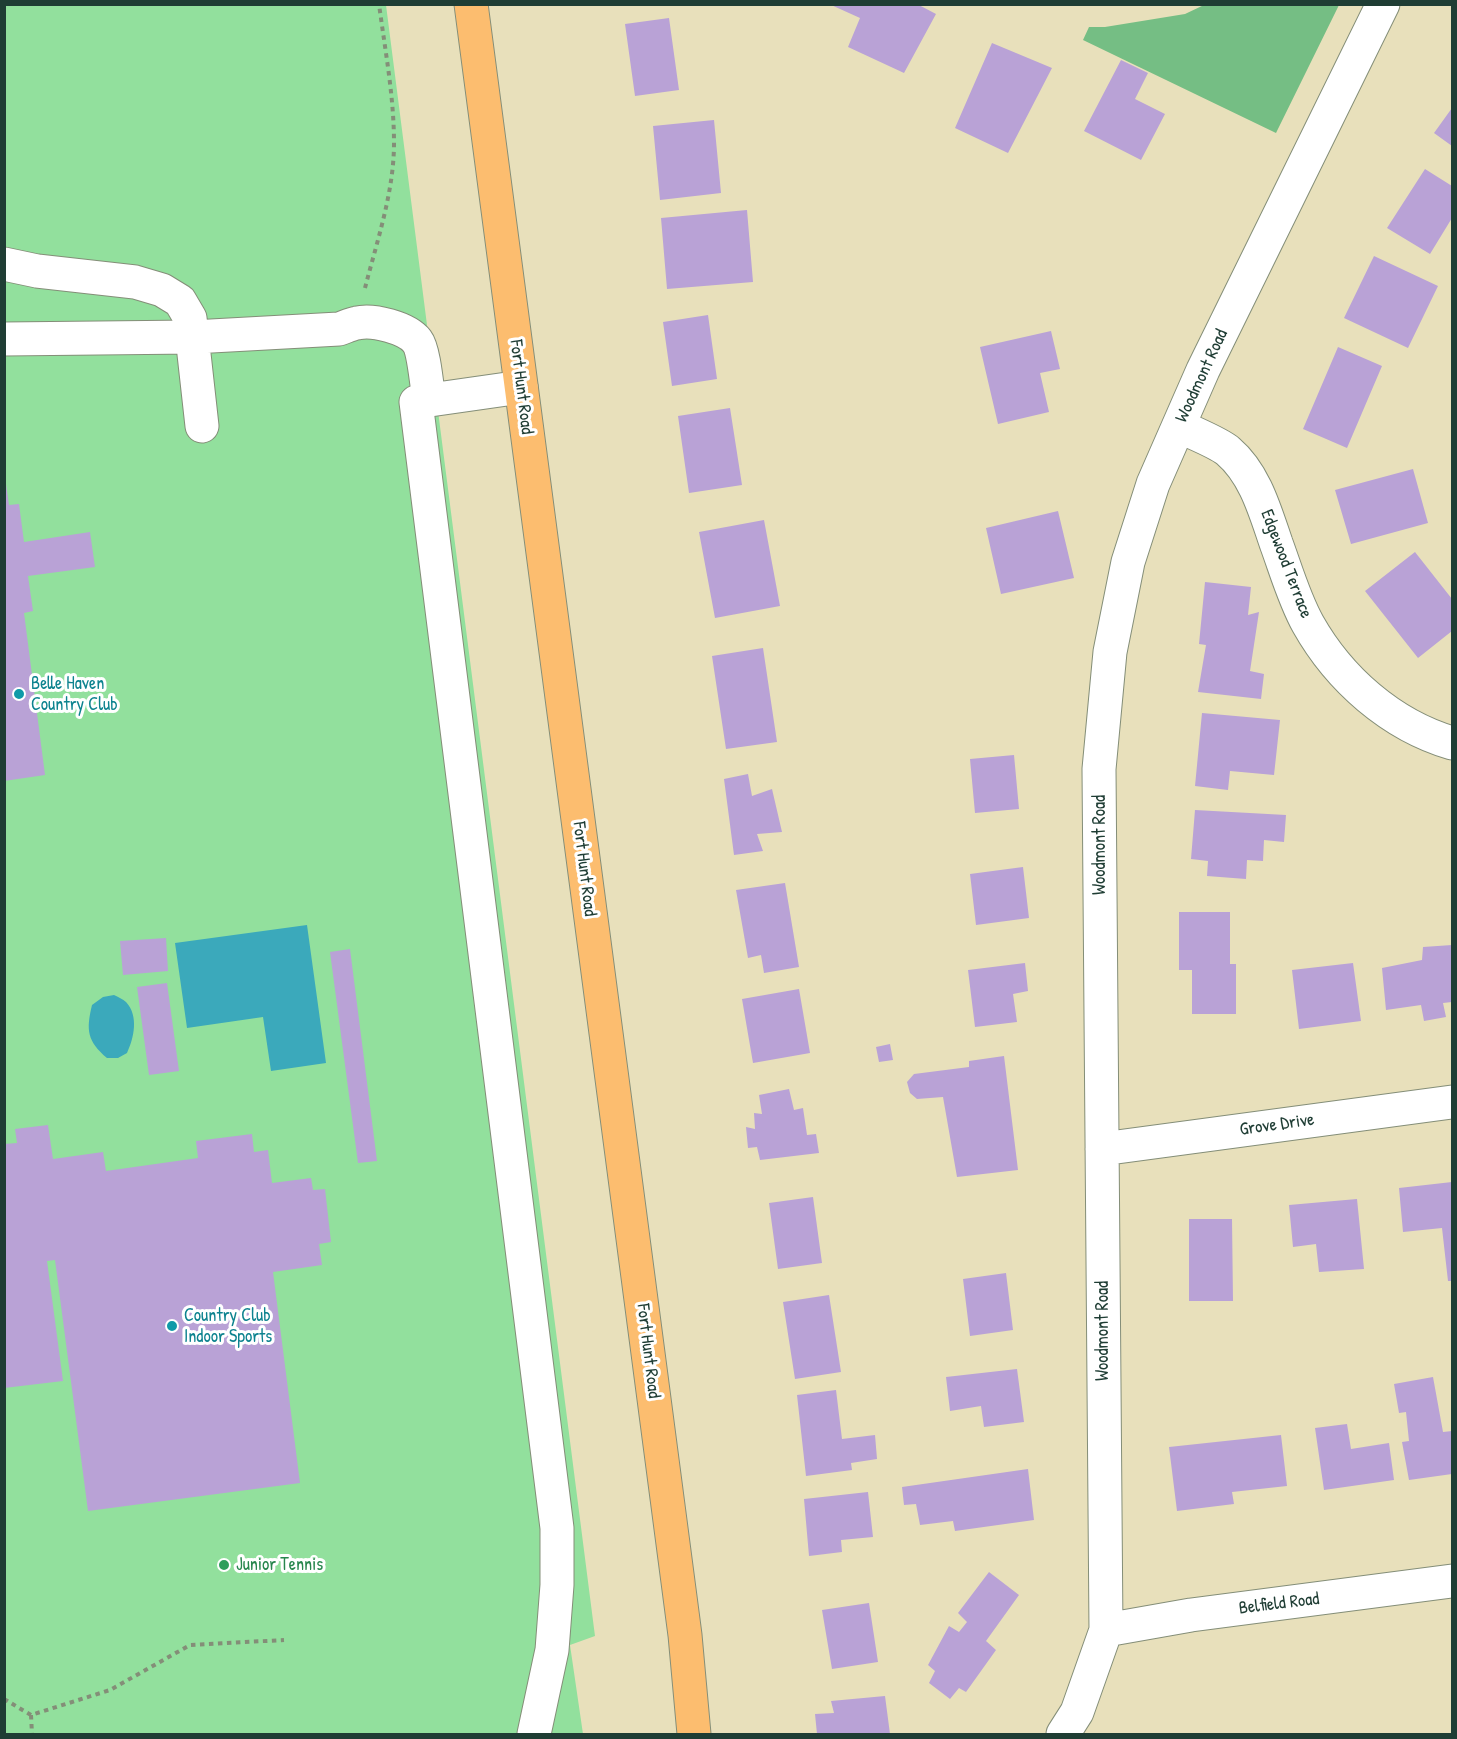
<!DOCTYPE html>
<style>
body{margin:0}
#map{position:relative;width:1457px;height:1739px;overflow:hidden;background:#e8e0bb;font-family:"Patrick Hand",sans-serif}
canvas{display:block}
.frame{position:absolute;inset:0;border:6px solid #1f3d34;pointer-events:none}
</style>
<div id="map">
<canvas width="1457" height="1739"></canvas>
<div class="frame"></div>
</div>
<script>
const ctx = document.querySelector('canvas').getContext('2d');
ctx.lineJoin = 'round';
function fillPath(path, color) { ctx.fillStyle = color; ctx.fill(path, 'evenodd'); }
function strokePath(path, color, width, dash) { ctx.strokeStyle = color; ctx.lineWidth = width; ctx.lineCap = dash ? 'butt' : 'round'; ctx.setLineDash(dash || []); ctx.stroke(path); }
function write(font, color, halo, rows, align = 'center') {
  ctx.font = font + ' "Patrick Hand",sans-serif'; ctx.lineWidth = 6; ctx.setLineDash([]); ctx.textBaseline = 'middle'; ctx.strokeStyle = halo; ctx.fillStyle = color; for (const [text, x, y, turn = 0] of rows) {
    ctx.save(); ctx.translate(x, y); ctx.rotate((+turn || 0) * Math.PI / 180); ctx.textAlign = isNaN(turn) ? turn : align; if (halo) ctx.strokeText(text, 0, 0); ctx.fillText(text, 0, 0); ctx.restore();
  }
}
fillPath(new Path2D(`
 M5 5H386L595 1636 570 1645 583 1734H5Z`), '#92e09d');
fillPath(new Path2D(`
 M1204 5H1339L1276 133 1083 40 1089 27H1105L1185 14Z`), '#75be84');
fillPath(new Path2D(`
 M307 925 326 1063 271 1071 263 1017 187 1028 175 943Z
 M114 995C118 997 123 999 126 1002 139 1016 134 1038 127 1053L118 1058H107C87 1041 86 1030 92 1005L103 997Z`), '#3ba9bb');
fillPath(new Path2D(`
 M829 4H917L936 14 904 73 848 47 860 18Z
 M669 18 679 90 635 96 625 24Z
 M992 43 1052 68 1008 153 955 128Z
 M1121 60 1148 73 1135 99 1165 114 1141 160 1084 131Z
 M1452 108V146L1434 133Z
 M714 120 721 193 660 200 653 126Z
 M1425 169 1452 186V218L1430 254 1387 228Z
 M747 210 753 282 667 289 661 218Z
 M1374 256 1438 286 1408 348 1344 318Z
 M708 315 717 379 672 386 663 322Z
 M1051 331 1060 369 1040 373 1049 412 998 424 980 347Z
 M1338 347 1382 366 1347 448 1303 429Z
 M730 408 742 485 689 493 678 416Z
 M1413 469 1428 523 1351 544 1335 490Z
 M4 484H6L9 505 19 504 24 542 90 532 95 567 28 576 33 611 24 613 45 775 4 781Z
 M1058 511 1074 578 1001 594 986 528Z
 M764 520 780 606 715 618 699 532Z
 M1415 552 1452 599V631L1418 658 1365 591Z
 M1205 582 1251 587 1248 615 1259 612 1250 671 1264 674 1261 699 1198 692 1206 645 1199 644Z
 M763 648 777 742 726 749 712 656Z
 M1202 713 1280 720 1274 775 1230 771 1228 790 1195 786Z
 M1014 755 1019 809 975 813 970 759Z
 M748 774 752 796 772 789 782 832 757 834 763 851 734 855 724 779Z
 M1195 810 1286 815 1284 842 1264 840 1263 861 1247 860 1246 879 1207 876 1208 861 1191 859Z
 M1023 867 1029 918 976 925 970 874Z
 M785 883 799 967 764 973 761 955 748 958 736 890Z
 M1179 912H1230V964H1236V1014H1192V970H1179Z
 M166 938 168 971 123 975 120 941Z
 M1452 945V1002L1443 1003 1446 1017 1424 1021 1421 1005 1386 1010 1382 968 1422 960 1423 947Z
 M350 949 377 1161 358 1163 330 952Z
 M1025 963 1028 991 1013 994 1017 1022 975 1027 968 970Z
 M1353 963 1361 1021 1299 1029 1292 970Z
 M167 983 179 1071 149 1075 137 987Z
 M799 989 810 1053 753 1063 742 999Z
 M890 1044 893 1060 879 1062 876 1047Z
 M1004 1056 1018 1170 957 1177 943 1097 917 1099 910 1093 907 1082 914 1074 969 1067V1061Z
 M789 1089 794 1110 803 1108 807 1135 816 1134 819 1153 760 1160 757 1147 748 1148 746 1127 755 1129 754 1113 762 1114 759 1095Z
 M48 1125 53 1159 103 1152 106 1171 198 1158 196 1141 252 1134 254 1152 268 1150 272 1183 311 1178 313 1190 325 1189 331 1242 319 1244 322 1265 273 1272 300 1483 88 1511 55 1260 47 1261 63 1381 4 1388V1144L17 1143 15 1129Z
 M1452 1182V1281H1448L1442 1228 1403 1232 1399 1188Z
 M813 1197 822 1263 778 1269 769 1203Z
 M1357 1199 1364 1269 1319 1272 1316 1244 1293 1247 1289 1205Z
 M1189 1219H1232L1233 1301H1189Z
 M1006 1273 1013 1330 970 1336 963 1279Z
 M829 1295 841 1372 795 1379 783 1302Z
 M1017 1369 1024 1422 984 1427 981 1406 950 1411 946 1377Z
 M1433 1377 1443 1432 1452 1431V1474L1409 1480 1402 1442 1409 1441 1406 1412 1399 1413 1394 1384Z
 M836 1390 842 1439 875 1435 877 1459 851 1463 852 1470 806 1476 797 1395Z
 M1347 1424 1351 1449 1389 1443 1394 1480 1324 1490 1315 1428Z
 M1281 1435 1287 1486 1232 1492 1234 1504 1177 1511 1169 1447Z
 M1028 1469 1034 1520 955 1531 953 1521 920 1525 916 1504 904 1505 902 1487Z
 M868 1492 873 1537 841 1540 842 1552 809 1556 804 1499Z
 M989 1572 1019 1595 986 1641 996 1650 966 1692 959 1688 950 1699 929 1683 935 1671 928 1665 949 1626 959 1632 967 1622 958 1613Z
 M869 1603 878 1662 832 1669 822 1610Z
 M885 1696 890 1734H817L815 1714 834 1713 831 1701Z`), '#b9a2d6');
const minor = new Path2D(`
 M4 264 37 271 135 282 162 290 180 301 190 318 202 426
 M4 339 193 337 339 329C345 327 351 324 357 323 373 319 407 328 417 341 424 350 427 388 429 400
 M521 387 416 402 557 1528V1585L552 1650 534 1734
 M1179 426C1191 432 1219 443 1228 451 1255 474 1265 511 1276 543 1286 570 1294 599 1308 624 1339 679 1391 725 1452 743
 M1102 1149 1452 1102
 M1106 1630 1191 1615 1452 1581
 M1063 1734 1077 1712 1106 1630 1099 769 1110 652 1128 562 1153 484 1203 370 1383 4`);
const major = new Path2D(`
 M471 4 685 1635 694 1734`);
strokePath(minor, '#848e78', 35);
strokePath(major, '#848e78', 35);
strokePath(new Path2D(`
 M365 288C377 241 394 192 394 143 394 96 385 50 379 4
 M4 1699 31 1715 110 1690 190 1645 284 1640
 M31 1715 32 1734`), '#848e78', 4, [4.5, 4.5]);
strokePath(minor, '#fff', 33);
strokePath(major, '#fcbd6f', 33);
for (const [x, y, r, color] of [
 [19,694,6,"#0f9aa8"],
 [172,1326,6,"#0f9aa8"],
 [224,1565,6,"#2e9e5b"]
]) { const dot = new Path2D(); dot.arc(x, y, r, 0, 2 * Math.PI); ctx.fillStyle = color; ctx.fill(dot); strokePath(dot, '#fff', 2); }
write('18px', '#1f3d34', '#fff', [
 ["Woodmont Road",1202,376,-65],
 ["Fort Hunt Road",521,387,83],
 ["Edgewood Terrace",1286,564,69],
 ["Woodmont Road",1100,845,-90],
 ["Fort Hunt Road",584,869,83],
 ["Grove Drive",1277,1125,-8],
 ["Woodmont Road",1103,1331,-90],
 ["Fort Hunt Road",648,1351,83],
 ["Belfield Road",1279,1604,-7]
]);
write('18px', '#0d838f', '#fff', [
 ["Belle Haven",31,684],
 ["Country Club",31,705],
 ["Country Club",184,1316],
 ["Indoor Sports",184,1337]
], 'left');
write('18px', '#27864d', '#fff', [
 ["Junior Tennis",236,1565]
], 'left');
</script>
